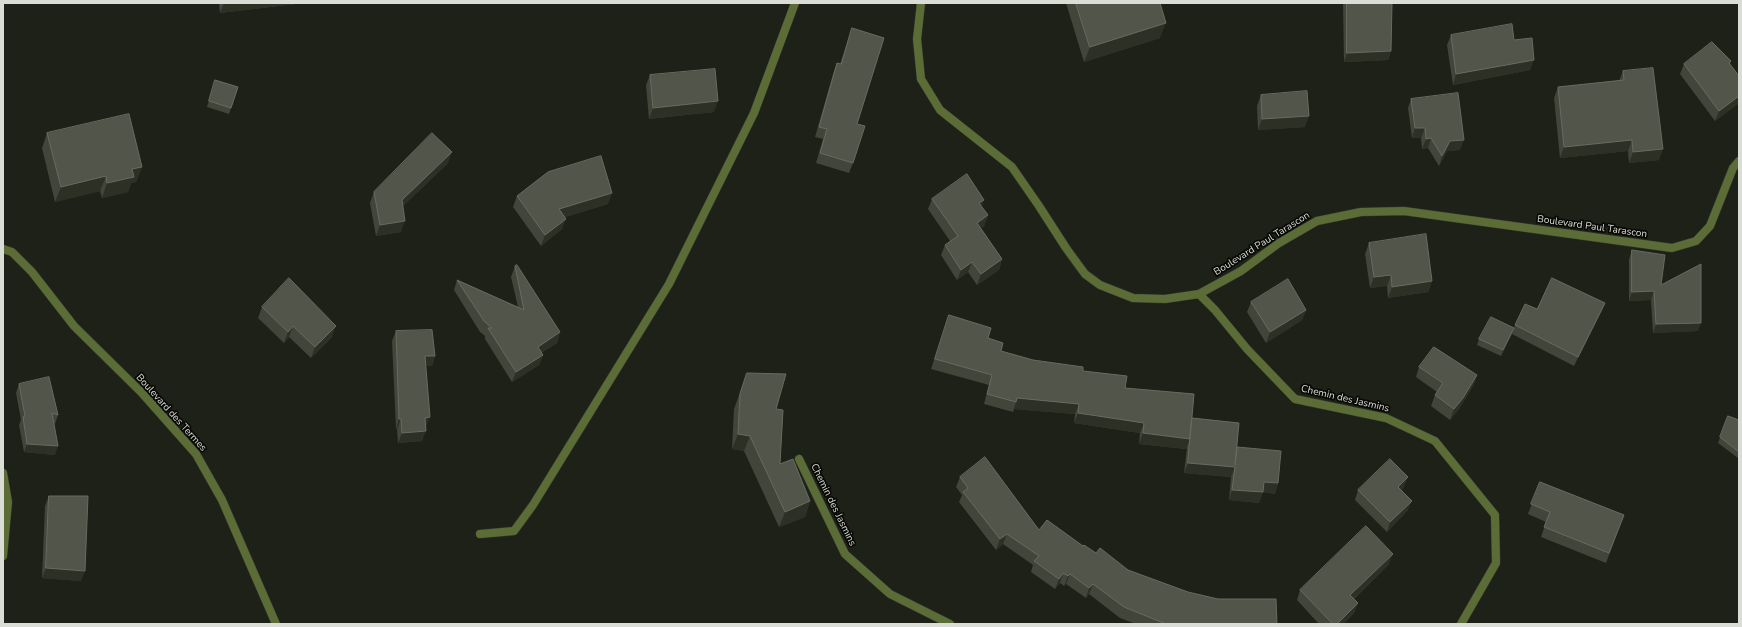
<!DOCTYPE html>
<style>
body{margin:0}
#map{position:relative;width:1742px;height:627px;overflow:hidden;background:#1e2117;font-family:"Nunito Sans",sans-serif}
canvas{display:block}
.frame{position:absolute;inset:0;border:4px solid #daddd5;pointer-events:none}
</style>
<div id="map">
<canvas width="1742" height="627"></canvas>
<div class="frame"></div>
</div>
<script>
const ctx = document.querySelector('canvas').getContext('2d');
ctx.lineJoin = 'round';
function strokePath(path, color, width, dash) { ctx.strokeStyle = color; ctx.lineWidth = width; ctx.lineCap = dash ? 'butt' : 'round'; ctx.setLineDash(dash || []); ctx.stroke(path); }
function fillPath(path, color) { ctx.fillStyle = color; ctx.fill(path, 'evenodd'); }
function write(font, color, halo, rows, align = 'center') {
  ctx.font = font + ' "Nunito Sans",sans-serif'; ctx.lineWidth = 3.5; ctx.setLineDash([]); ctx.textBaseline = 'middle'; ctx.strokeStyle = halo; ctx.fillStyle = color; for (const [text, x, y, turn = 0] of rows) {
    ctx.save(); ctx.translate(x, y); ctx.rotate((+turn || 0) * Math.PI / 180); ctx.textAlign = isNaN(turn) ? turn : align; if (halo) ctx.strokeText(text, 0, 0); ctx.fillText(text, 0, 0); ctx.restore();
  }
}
const minor = new Path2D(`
 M921 3 917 39 921 79 940 110 1012 167 1039 206 1066 248 1085 274 1100 285 1133 298 1165 299 1199 294 1241 271 1279 243 1317 221 1361 212 1404 211 1672 248 1696 241 1710 226 1733 168 1739 161
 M1199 294 1215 310 1247 349 1295 399 1386 418 1435 441 1495 515 1496 563 1461 624
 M799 459 845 554 890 594 950 624
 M480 534 514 531 533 505 669 284 754 113 795 3`);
const tertiary = new Path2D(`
 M3 249 12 252 32 272 74 326 142 393 196 454 222 500 276 624
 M3 473 8 502 3 556`);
strokePath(minor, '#383b32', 9);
strokePath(tertiary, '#383b32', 9);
strokePath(minor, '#5c6c37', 8);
strokePath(tertiary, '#5c6c37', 8);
fillPath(new Path2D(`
 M219 3H304L220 13Z
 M1066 3H1160V38L1084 62Z
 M1343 3H1392L1391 51 1388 60 1344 62Z
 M852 28 857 124 853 163 849 173 816 163 823 139 815 137 833 74 837 63 840 64Z
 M1451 35 1514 40 1530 70 1453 85 1447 45Z
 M1731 61 1730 64 1739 76V103L1715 121 1680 74 1684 64Z
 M1623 71 1659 160 1629 163 1628 151 1560 158 1554 98 1558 87 1619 81Z
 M650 75 714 112 649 119 646 85Z
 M215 80 238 87 229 114 207 107Z
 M1261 95 1305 127 1258 130 1257 106Z
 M1411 99 1460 150 1447 151 1439 166 1428 148 1422 149 1421 138H1412L1408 108Z
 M47 133 142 167 136 182 131 183 128 192 102 198 100 191 55 202 42 148Z
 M448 163 403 206 401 232 376 236 370 203 374 192Z
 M517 196 608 204 565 217 562 229 541 246 513 207Z
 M932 199 982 207 988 215 984 226 981 228 1002 259 999 270 977 285 968 272 957 280 941 255 945 245 950 241 928 209Z
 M1369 243 1432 281 1428 292 1388 298 1387 286 1370 288 1365 254Z
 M1632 250 1661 285 1698 331 1653 333 1651 300 1629 301V259Z
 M515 266 560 332 557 343 541 353 543 355 539 365 512 382 485 339V336L480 332 454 290 457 280 518 307 511 277Z
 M1251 302 1306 310 1302 320 1266 343 1247 312Z
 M1605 303 1601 312 1574 366 1512 334 1501 356 1477 345 1479 339 1514 328 1515 325 1537 309Z
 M262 307 332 337 311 358 289 337 284 343 258 318Z
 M949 315 988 338 1001 351 1033 360 1083 371 1125 388 1192 418 1237 448 1278 483 1275 494 1263 492 1259 503 1229 500 1231 477 1184 473 1187 448 1186 449 1139 444 1140 433 1074 423 1075 414 1014 409 1013 412 984 404 989 385 931 369Z
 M396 331 435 356 432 366H425L426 427H425L422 441 398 443 397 429H396L392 341Z
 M1419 367 1477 375 1473 386 1459 409 1450 420 1431 406 1435 395 1437 392 1416 377Z
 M747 373 776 409 780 464 810 501 805 517 779 527 744 451 732 449 734 409Z
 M19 384 58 415 55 424 54 423 55 455 24 452 19 425 21 420 16 393Z
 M1728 416 1739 420V454L1738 458 1718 443Z
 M960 477 1039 530 1083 546 1128 570 1188 592 1277 624H1136L1120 618 1089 594 1086 598 1066 584 1064 586 1060 583 1055 589 1031 572 1033 565 1003 544 996 550 959 502 962 495 956 487Z
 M1540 482 1624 515 1606 563 1541 537 1546 522 1528 514Z
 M1404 487 1401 490 1408 510 1387 532 1355 500 1358 490Z
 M49 496 81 581 42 578 45 506Z
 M1389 564 1354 599 1358 603 1354 613 1343 624H1319L1297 600 1300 590Z`), '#41453a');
fillPath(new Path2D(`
 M224 3H304L220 13Z
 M1202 3H1230V4H1201Z
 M1166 23 1160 38 1084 62 1090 47Z
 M1391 51 1388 60 1344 62 1347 53Z
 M1534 60 1530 70 1453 85 1456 74Z
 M1739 96V103L1715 121 1719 111Z
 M718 101 714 112 649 119 653 108Z
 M1309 116 1305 127 1258 130 1262 119Z
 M1415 128H1425L1421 138H1412Z
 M1431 138 1428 148 1422 149 1426 139Z
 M1464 140 1460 150 1447 151 1439 166 1442 156 1450 141Z
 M1632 140 1628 151 1560 158 1564 147Z
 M1663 149 1659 160 1629 163 1633 152Z
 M452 152 448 163 398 211 402 200Z
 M142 167 136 182 131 183 128 192 102 198 107 183 132 169Z
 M106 176 100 191 55 202 61 187Z
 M612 193 608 204 555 220 559 209Z
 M984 200 980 211 979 203Z
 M988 215 984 226 973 233 977 223Z
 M566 219 562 229 541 246 545 235Z
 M405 221 401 232 376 236 380 225Z
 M1002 259 999 270 977 285 981 274Z
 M972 262 968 272 957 280 961 270Z
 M1391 275 1387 286 1370 288 1374 277Z
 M1432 281 1428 292 1388 298 1392 287Z
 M1654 291 1651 300 1629 301 1632 292Z
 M1605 303 1601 312 1574 366 1578 357Z
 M1306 310 1302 320 1266 343 1270 332Z
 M1701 323 1698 331 1653 333 1656 324Z
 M293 326 289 337 284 343 288 332Z
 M336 326 332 337 311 358 315 347Z
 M1514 328 1512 334 1501 356 1503 350Z
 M560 332 557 343 534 357 538 347Z
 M543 355 539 365 512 382 516 372Z
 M425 356H435L432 366H421Z
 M1477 375 1473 386 1459 409 1450 420 1454 409Z
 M1017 398 1079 404 1075 414 1014 409Z
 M1078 413 1144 423 1140 433 1074 423Z
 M430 417 426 427 421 428 425 418Z
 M399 419H401L397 429H396Z
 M426 431 422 441 398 443 402 433Z
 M1143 433 1190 439 1186 449 1139 444Z
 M738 434 750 436 744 451 732 449Z
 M27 444 58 446 55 455 24 452Z
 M1188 463 1235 467 1231 477 1184 473Z
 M1408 477 1404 487 1394 496 1398 487Z
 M1264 482 1278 483 1275 494 1260 492Z
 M1232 490 1263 492 1259 503 1229 500Z
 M810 501 805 517 779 527 785 512Z
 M1412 501 1408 510 1387 532 1390 522Z
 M1007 534 1003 544 996 550 1000 539Z
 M1393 554 1389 564 1347 605 1350 595Z
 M46 568 85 571 81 581 42 578Z
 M1063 573 1060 583 1055 589 1059 579Z
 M1070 574 1066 584 1064 586 1068 576Z
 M1093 584 1089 594 1086 598 1089 588Z
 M1358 603 1354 613 1343 624H1337Z`), '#2c3025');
const building = new Path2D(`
 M1076 3H1160L1166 23 1090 47Z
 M1347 3H1392L1391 51 1347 53Z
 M1512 24 1514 40 1532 38 1534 60 1456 74 1451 35Z
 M852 28 884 38 857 124 865 126 853 163 820 153 827 129 819 127 837 63 841 64Z
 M1712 42 1731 61 1729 63 1739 76V96L1719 111 1684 64Z
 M1653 68 1663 149 1633 152 1632 140 1564 147 1558 87 1624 80 1623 71Z
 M715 69 718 101 653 108 650 75Z
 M215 80 238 87 231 108 209 101Z
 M1307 91 1309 116 1262 119 1261 95Z
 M1458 93 1464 140 1450 141 1442 156 1431 138 1426 139 1425 128H1415L1411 99Z
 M129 114 142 167 132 169 134 177 107 183 106 176 61 187 47 133Z
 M432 133 452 152 402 200 405 221 380 225 374 192Z
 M601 156 612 193 559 209 566 219 545 235 517 196 548 172Z
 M967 174 984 200 979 203 988 215 977 223 1002 259 981 274 972 262 961 270 945 245 958 236 932 199Z
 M1426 234 1432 281 1392 287 1391 275 1374 277 1369 243Z
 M1632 250 1665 255 1661 285 1701 264V323L1656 324 1654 291 1632 292Z
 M517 265 560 332 538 347 543 355 516 372 488 328H492L484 321 457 280 524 310 515 266Z
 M289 278 336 326 315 347 293 326 288 332 262 307Z
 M1552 278 1605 303 1578 357 1515 325 1525 304 1537 309Z
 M1288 279 1306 310 1270 332 1251 302Z
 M949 315 991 328 988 338 1003 343 1001 351 1033 360 1083 367V371L1127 376 1125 388 1194 394 1190 439 1143 433 1144 423 1078 413 1079 404 1017 398 1016 402 987 394 992 375 935 359Z
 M1491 317 1514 328 1503 350 1479 339Z
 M432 330 435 356H425L430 417 425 418 426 431 402 433 401 419H399L396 331Z
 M1434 347 1477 375 1463 398 1454 409 1435 395 1443 383 1419 367Z
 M747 373 786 374 776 409 783 410 780 464 793 459 810 501 785 512 750 436 738 434 740 394Z
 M49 377 58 415 52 413 58 446 27 444 23 417 25 416 19 384Z
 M1728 416 1739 420V452L1720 437Z
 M1192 418 1239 423 1235 465 1237 447 1281 451 1278 483 1264 482 1263 492 1232 490 1235 467 1188 463Z
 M985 457 1039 530 1047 520 1083 546 1084 545 1096 553 1100 548 1128 570 1188 592 1218 599H1276L1277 624H1166L1124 607 1093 584 1089 588 1070 574 1068 576 1063 573 1059 579 1034 561 1039 556 1007 534 1000 539 963 492 968 488 960 477Z
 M1390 459 1408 477 1398 487 1412 501 1390 522 1358 490Z
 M1540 482 1624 515 1609 553 1544 527 1550 512 1531 504Z
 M49 496H88L85 571 46 568Z
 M1366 526 1393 554 1350 595 1358 603 1337 624H1333L1300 590Z`);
fillPath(building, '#52564a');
strokePath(building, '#676b60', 1);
write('10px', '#daddd5', '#090a06', [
 ["Boulevard Paul Tarascon",1592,227,8],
 ["Boulevard Paul Tarascon",1262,244,-32],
 ["Chemin des Jasmins",1345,399,13],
 ["Boulevard des Termes",171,413,48],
 ["Chemin des Jasmins",833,505,64]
]);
</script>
